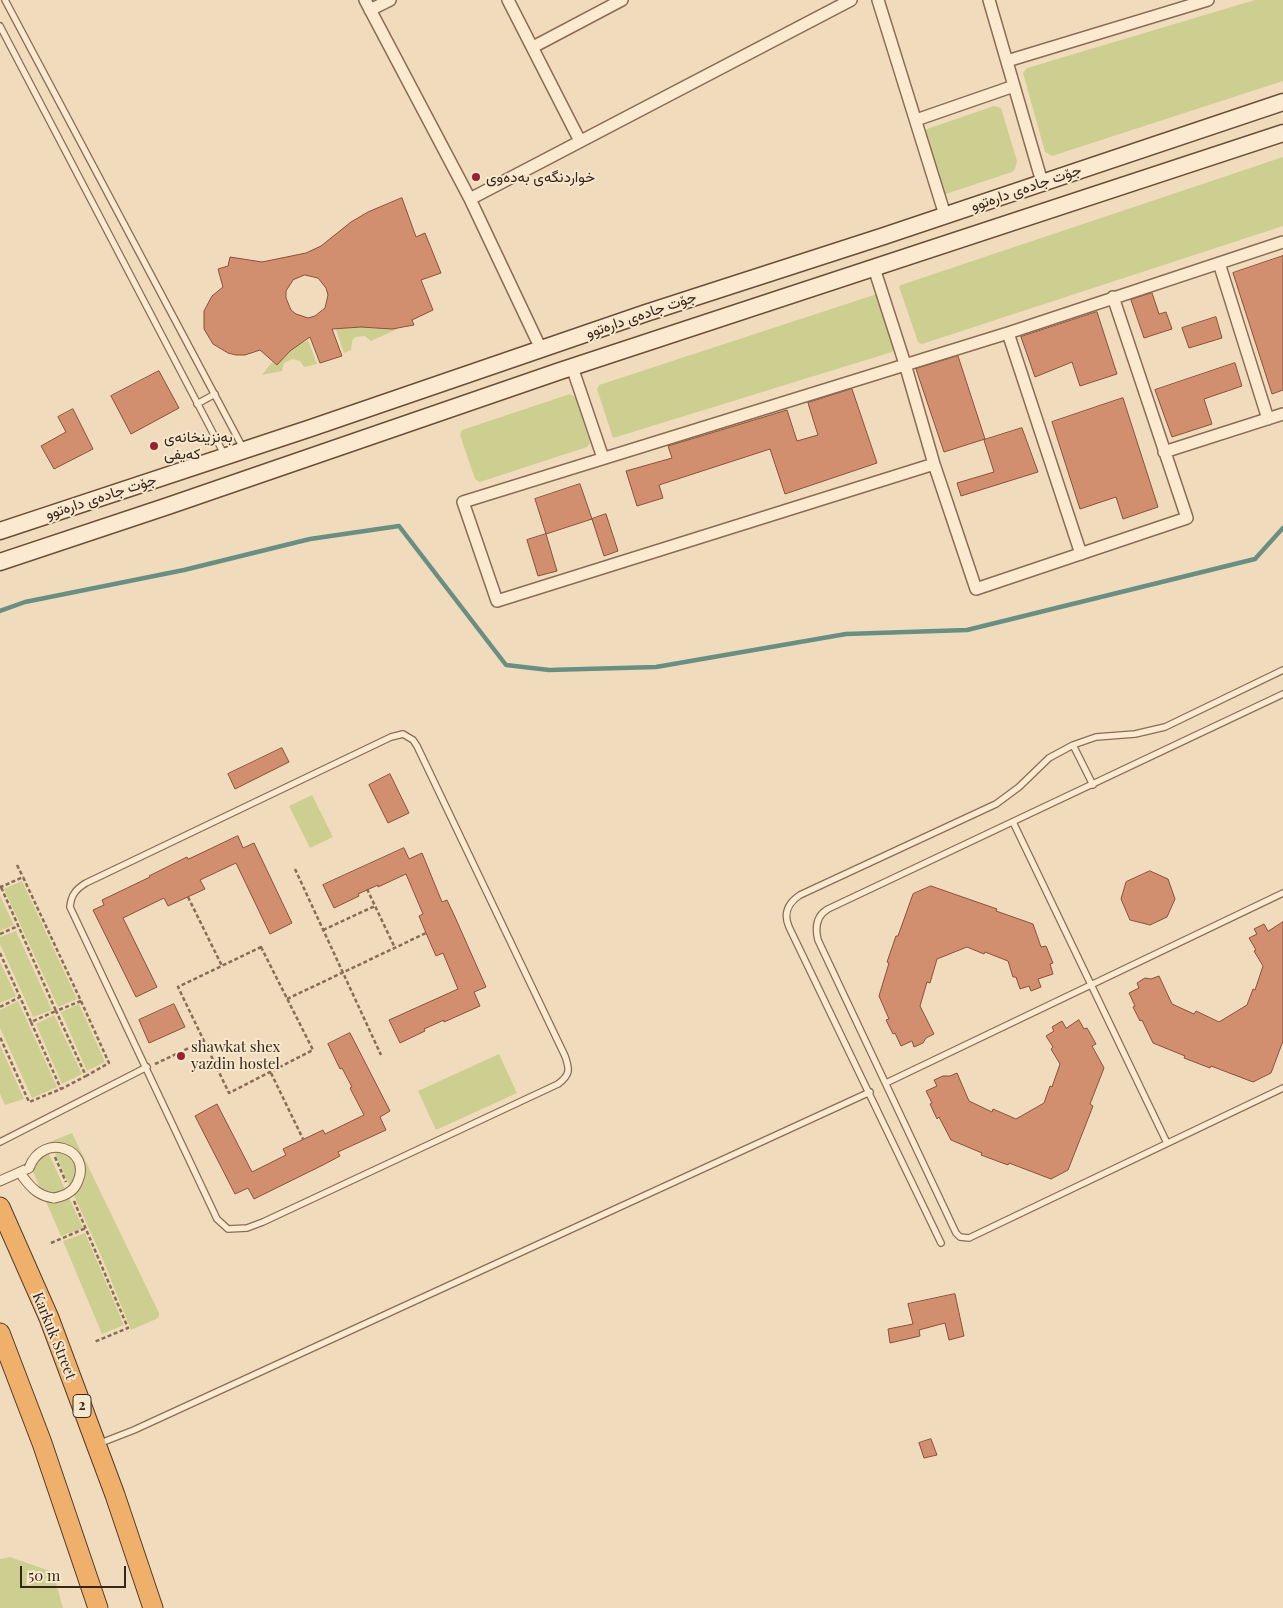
<!DOCTYPE html>
<meta charset="utf-8">
<style>
body{margin:0}
#map{position:relative;width:1283px;height:1608px;overflow:hidden;background:#f0dcbc;font-family:"Playfair Display",serif}
canvas{display:block}
.scale{position:absolute;left:20px;top:1566px;width:106px;height:22px;box-sizing:border-box;border:2px solid #37261b;border-top:0;padding-left:6px;font-size:15px;line-height:18px;white-space:nowrap;color:#37261b;-webkit-text-stroke:4px #f7e7cc;paint-order:stroke}
</style>
<div id="map">
<canvas width="1283" height="1608"></canvas>
<div class="scale">50 m</div>
</div>
<script>
const ctx = document.querySelector('canvas').getContext('2d');
ctx.lineJoin = 'round';
function fillPath(path, color) { ctx.fillStyle = color; ctx.fill(path, 'evenodd'); }
function strokePath(path, color, width, dash) { ctx.strokeStyle = color; ctx.lineWidth = width; ctx.lineCap = dash ? 'butt' : 'round'; ctx.setLineDash(dash || []); ctx.stroke(path); }
function write(font, color, halo, rows, align = 'center') {
  ctx.font = font + ' "Playfair Display",Vazirmatn,serif'; ctx.lineWidth = 4; ctx.setLineDash([]); ctx.textBaseline = 'middle'; ctx.strokeStyle = halo; ctx.fillStyle = color; for (const [text, x, y, turn = 0] of rows) {
    ctx.save(); ctx.translate(x, y); ctx.rotate((+turn || 0) * Math.PI / 180); ctx.textAlign = isNaN(turn) ? turn : align; if (halo) ctx.strokeText(text, 0, 0); ctx.fillText(text, 0, 0); ctx.restore();
  }
}
fillPath(new Path2D(`
 M1255 0H1283V81L1052 156 1045 152 1023 73 1027 68Z
 M994 106 1001 108 1017 161 1015 169 1012 172 943 195 924 134 927 129Z
 M1283 157V226L922 344 918 342 899 287 901 285Z
 M877 294 895 348 892 352 613 438 597 389 599 385Z
 M361 327 400 328 371 341 365 336 355 337 352 341 351 350 344 353 336 329Z
 M308 340 317 364 304 367 300 361 292 359 284 363 282 371 262 375 272 362 277 365 290 351Z
 M570 394 575 397 590 443 587 447 480 482 475 479 460 435 462 430Z
 M312 795 333 837 310 848 289 806Z
 M22 881 77 999 58 1007 4 889Z
 M0 896 14 925 0 931Z
 M16 931 52 1010 33 1017 0 944V937Z
 M0 962 16 996 0 1003Z
 M18 1001 57 1087 32 1098 0 1028V1010Z
 M79 1004 105 1062 87 1071 61 1012Z
 M54 1015 82 1074 62 1084 36 1024Z
 M0 1045 24 1099 5 1105 0 1094Z
 M499 1054 517 1093 436 1130 418 1091Z
 M72 1133 159 1313V1317L156 1319 131 1330 103 1260 50 1142Z
 M47 1150 83 1228 61 1236 27 1158Z
 M85 1233 124 1325 102 1334 63 1241Z
 M10 1557 53 1572 63 1608H0V1559Z`), '#cdcf90');
strokePath(new Path2D(`
 M0 611 25 602 184 570 310 539 399 526 506 665 549 670 656 667 846 634 967 630 1255 559 1283 528`), '#688f82', 4.5);
const building = new Path2D(`
 M402 198 416 237 425 233 441 273 421 280 433 310 412 320 414 325 392 329 361 327 332 329 342 356 320 363 310 337 290 351 277 365 260 350 245 355H236L228 353 213 344 204 329V311L212 296 223 287 218 269 228 266 230 257 262 262 306 253 321 246 351 222 368 212ZM305 275 318 278 326 288 328 295 325 308 315 316 308 318 296 314 291 310 286 298V291L293 280Z
 M1283 256V390L1272 394 1233 273Z
 M1152 293 1159 314 1166 312 1172 329 1144 338 1131 300Z
 M1097 312 1117 374 1080 386 1072 362 1035 377 1021 337Z
 M1216 317 1222 338 1189 348 1182 328Z
 M958 356 985 439 944 452 916 369Z
 M1235 363 1242 386 1204 399 1212 424 1172 437 1155 390Z
 M159 371 179 408 131 434 111 396Z
 M852 389 877 463 785 494 770 449 659 485 663 498 637 506 626 471 672 458 668 446 787 410 797 441 818 435 808 403Z
 M1123 398 1158 507 1123 519 1116 497 1080 509 1052 422Z
 M73 409 93 449 54 469 41 446 66 432 58 417Z
 M1022 428 1038 472 961 496 957 483 994 472 984 440Z
 M580 484 592 519 546 534 535 499Z
 M606 514 618 551 604 556 592 519Z
 M546 534 557 571 538 576 527 540Z
 M282 748 289 762 235 789 228 774Z
 M390 774 409 813 388 823 369 785Z
 M238 836 243 848 254 843 292 923 270 934 236 863 200 880 205 889 168 906 164 898 123 918 157 987 136 997 93 910 104 905 102 900 150 877 149 876 187 857 188 859Z
 M404 848 409 859 422 853 442 902 447 900 455 917 486 987 474 992 480 1006 444 1022V1020L424 1029 425 1031 400 1043 389 1020 458 989 443 953 436 956 426 933 419 916 423 914 406 874 378 887V885L358 894 359 896 334 908 323 885Z
 M1150 871 1168 879 1175 899 1167 917 1150 925 1130 920 1121 899 1126 882Z
 M931 886 997 909 996 911 1033 924 1041 947 1046 946 1053 963 1050 964 1053 974 1038 979 1041 987 1031 991 1029 986 1020 989 1016 977H1013L1008 961 985 952 984 954 967 947 937 959 930 983 927 982 920 1006 934 1034 926 1038 923 1043 914 1047 912 1041 901 1046 895 1033 893 1034 886 1020 889 1019 879 996 889 963 887 962 896 936H898L913 894Z
 M1283 922V1041L1271 1073 1253 1082 1211 1066 1210 1068 1184 1058 1185 1056 1153 1043 1142 1020 1140 1021 1133 1007 1135 1006 1129 993 1139 988 1137 983 1145 978 1151 979 1159 976 1172 1004 1194 1014 1196 1011 1219 1022 1247 1005 1253 989 1255 990 1263 966 1254 951 1256 950 1249 938 1257 934 1254 929 1264 924 1268 931Z
 M174 1004 185 1027 149 1043 139 1020Z
 M1079 1020 1084 1029 1087 1028 1096 1044 1092 1046 1104 1068 1090 1104 1093 1106 1068 1170 1051 1179 1009 1163 1008 1165 981 1155 982 1153 951 1140 939 1117 937 1119 930 1104 932 1103 926 1091 937 1086 934 1080 943 1076H950L957 1073 969 1101 992 1112 993 1109 1016 1119 1044 1103 1050 1086 1052 1087 1060 1064 1051 1049 1053 1047 1046 1036 1054 1031 1052 1027 1062 1021 1066 1028Z
 M350 1033 390 1111 380 1117 386 1130 338 1152 340 1156 323 1165 254 1199 248 1188 235 1194 195 1116 217 1104 252 1172 286 1155 283 1149 323 1130 325 1134 364 1115 350 1088 352 1087 342 1068 340 1069 328 1044Z
 M955 1294 964 1336 949 1340 945 1323 919 1330 920 1336 890 1343 888 1329 913 1324 908 1304Z
 M931 1439 937 1455 924 1458 919 1443Z`);
fillPath(building, '#d18f6f');
strokePath(building, '#8a5139', 1);
const service = new Path2D(`
 M5 0 243 448
 M0 26 225 456
 M197 404 215 394
 M1283 694 828 909C816 916 815 928 818 940L956 1233 960 1237 969 1238 1283 1088
 M403 734 413 740 417 746 565 1056C570 1070 570 1075 558 1084L263 1222 247 1228 228 1229 217 1219 70 907C71 895 76 889 86 883L391 737Z
 M1073 745 1093 785
 M1013 822 1167 1143
 M886 1083 1283 893
 M0 1142 147 1067
 M941 1243 789 927C783 913 788 903 800 895L996 804 1019 787 1049 758 1073 745 1096 737 1135 734 1165 727 1283 670
 M98 1444 134 1430 870 1092`);
const pedestrian = new Path2D(`
 M23 1177C32 1189 39 1196 54 1198
 M0 1181 29 1168`);
const minor = new Path2D(`
 M365 0 470 199 541 349
 M508 0 580 141
 M878 0 945 215
 M989 0 1042 182
 M370 10 390 0
 M533 47 622 0
 M1007 61 1208 0
 M916 120 1014 86
 M470 199 851 0
 M1219 263 1268 419
 M874 268 905 364 934 464 976 589 1187 518 1113 297
 M1008 333 1081 554
 M572 367 603 458
 M1164 452 1283 414
 M934 464 497 601 463 502 1008 333 1283 242`);
const secondary = new Path2D(`
 M0 531 311 428 646 313 884 236 1283 102
 M0 562 168 506 560 371 1283 133`);
const trunk = new Path2D(`
 M0 1207 49 1318 115 1495 153 1608
 M0 1333 42 1443 98 1608`);
strokePath(service, '#896c55', 8);
strokePath(pedestrian, '#896c55', 11);
strokePath(minor, '#896c55', 14);
strokePath(secondary, '#6b4d38', 19);
strokePath(trunk, '#563a2a', 21);
strokePath(new Path2D(`
 M17 865 23 877
 M295 869 381 1055
 M0 886 1 887 23 877 81 1001 56 1011 86 1076 61 1089 29 1102 0 1037
 M367 889 395 948
 M188 897 222 966
 M323 930 375 906
 M0 934 18 926
 M261 947 313 1050 229 1093 178 987Z
 M0 953 20 997
 M287 999 426 933
 M81 1001 109 1063 86 1076
 M0 1007 20 997 31 1022 56 1011 1 887
 M31 1022 61 1089
 M155 1064 204 1041
 M271 1073 303 1139
 M55 1157 66 1182
 M74 1201 128 1328 94 1342
 M51 1243 86 1228`), '#896c55', 2.5, [4, 2.5]);
strokePath(service, '#fbead0', 5.5);
strokePath(pedestrian, '#fbead0', 9);
strokePath(minor, '#fbead0', 11);
strokePath(secondary, '#fbead0', 16);
strokePath(trunk, '#efb06b', 19);
const pedestrianBridge = new Path2D(`
 M29 1168C43 1131 92 1149 78 1181 74 1192 65 1196 54 1198`);
strokePath(pedestrianBridge, '#896c55', 11, []);
strokePath(pedestrianBridge, '#fbead0', 9);
for (const [x, y, r, color] of [
 [476,177,5,"#9c212d"],
 [154,446,5,"#9c212d"],
 [181,1056,5,"#9c212d"]
]) { const dot = new Path2D(); dot.arc(x, y, r, 0, 2 * Math.PI); ctx.fillStyle = color; ctx.fill(dot); strokePath(dot, '#f7e7cc', 2); }
for (const [x, y, w] of [
 [82,1406,18]
]) { const box = new Path2D(); box.roundRect(x - w / 2, y - 11.5, w, 23, 4); ctx.fillStyle = '#f7e7cc'; ctx.fill(box); strokePath(box, '#37261b', 1); }
write('bold 14px', '#37261b', null, [
 ["2",82,1406]
]);
write('15px', '#37261b', '#f7e7cc', [
 ["خواردنگەی بەدەوی",486,177],
 ["بەنزینخانەی",164,437],
 ["کەیفی",164,454],
 ["shawkat shex",191,1047],
 ["yazdin hostel",191,1064]
], 'left');
write('15px', '#37261b', '#f7e7cc', [
 ["جۆت جادەی دارەتوو",1026,188,-19],
 ["جۆت جادەی دارەتوو",641,315,-19],
 ["جۆت جادەی دارەتوو",101,497,-18],
 ["Karkuk Street",54,1336,68]
]);
</script>
